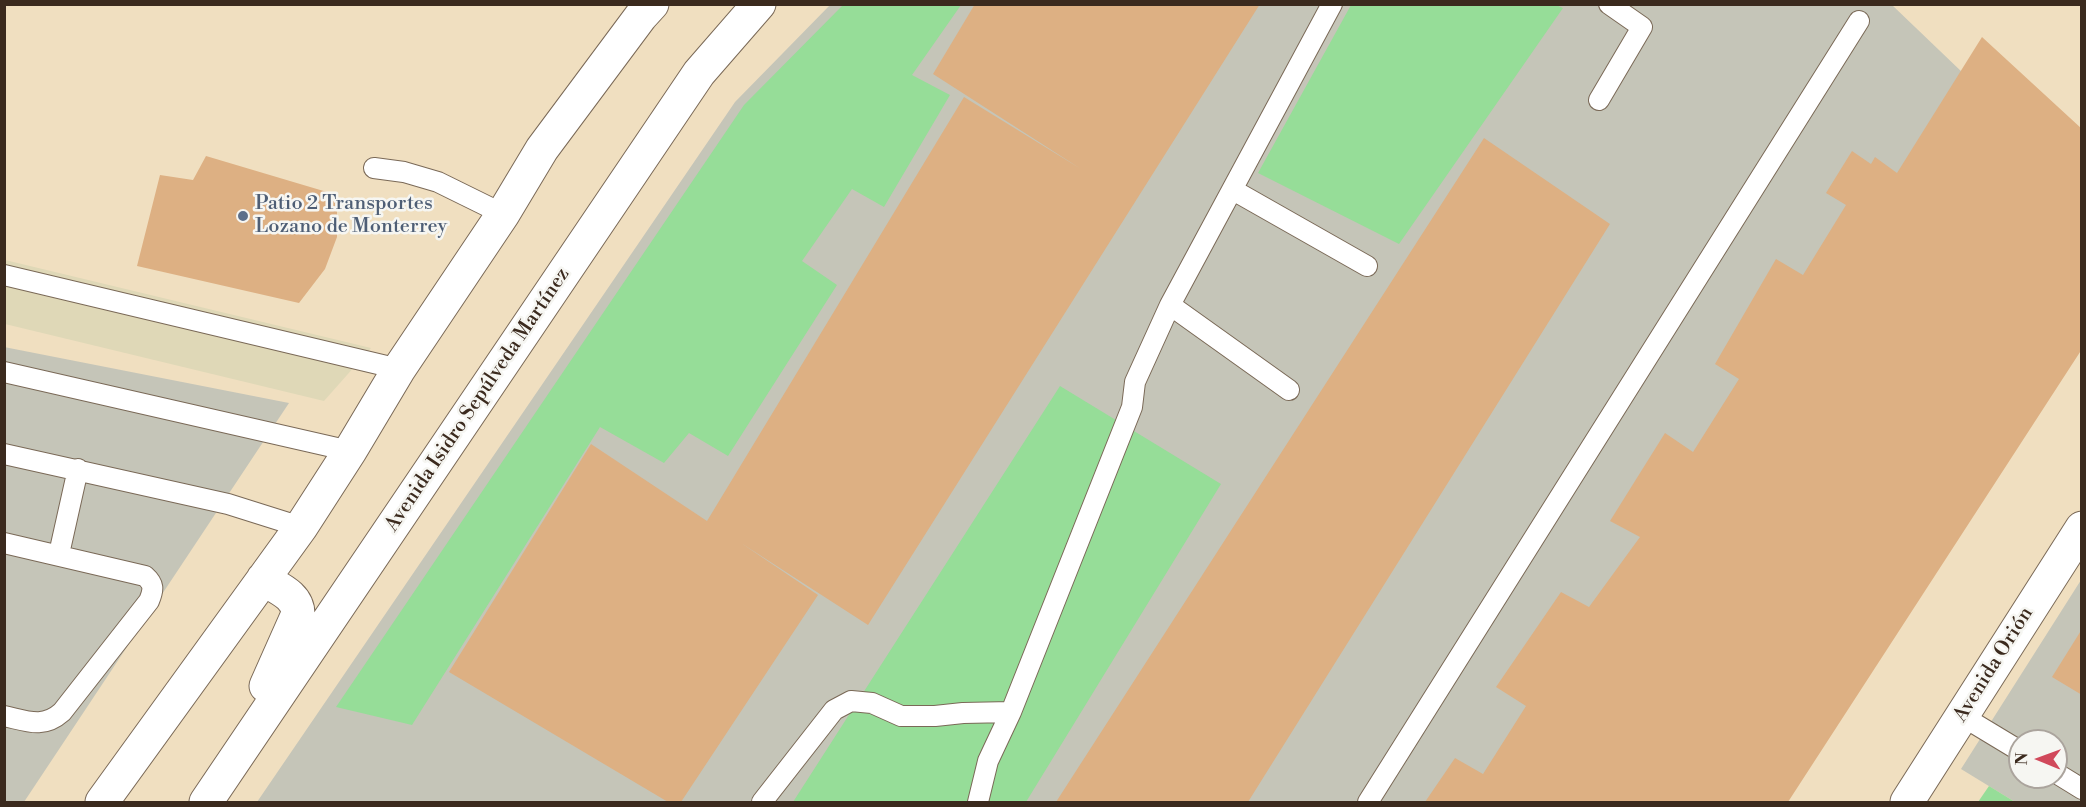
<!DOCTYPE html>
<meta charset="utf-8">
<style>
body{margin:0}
#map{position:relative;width:2086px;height:807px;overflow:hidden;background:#f0dfc0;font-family:"Libre Bodoni",serif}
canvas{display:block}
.frame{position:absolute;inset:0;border:6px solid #3b2a1e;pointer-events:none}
.north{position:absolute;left:2008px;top:729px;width:60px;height:60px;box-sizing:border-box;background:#f6f6f2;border:2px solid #aba49d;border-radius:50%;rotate:271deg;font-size:16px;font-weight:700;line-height:24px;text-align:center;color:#3b2a1e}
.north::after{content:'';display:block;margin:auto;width:21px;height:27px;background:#d1495b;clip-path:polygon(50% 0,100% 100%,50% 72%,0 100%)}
</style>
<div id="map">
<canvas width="2086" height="807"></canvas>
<div class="frame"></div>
<div class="north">N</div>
</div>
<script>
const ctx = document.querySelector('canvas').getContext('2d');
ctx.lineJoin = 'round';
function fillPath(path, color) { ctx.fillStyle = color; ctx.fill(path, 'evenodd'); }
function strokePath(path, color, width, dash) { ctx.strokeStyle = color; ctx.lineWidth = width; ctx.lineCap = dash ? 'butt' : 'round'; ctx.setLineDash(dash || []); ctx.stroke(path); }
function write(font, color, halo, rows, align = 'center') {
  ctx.font = font + ' "Libre Bodoni",serif'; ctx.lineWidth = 5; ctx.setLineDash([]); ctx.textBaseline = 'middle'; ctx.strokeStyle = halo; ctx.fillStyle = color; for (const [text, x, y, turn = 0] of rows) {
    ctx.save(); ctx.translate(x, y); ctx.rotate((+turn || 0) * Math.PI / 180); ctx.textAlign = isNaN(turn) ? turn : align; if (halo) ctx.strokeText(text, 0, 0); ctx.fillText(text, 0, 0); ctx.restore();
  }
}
fillPath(new Path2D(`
 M5 260 371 348 324 401 5 324Z`), '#dfd8b7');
fillPath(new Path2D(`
 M830 5H1892L2081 186V329L1781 802H257L735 102Z
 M4 347 289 403 24 802H4Z
 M2081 580V802H2015L1961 769ZM2020 741H2056V777H2020Z`), '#c5c5b8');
fillPath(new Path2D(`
 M843 5H961L912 75 950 95 884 207 852 189 802 261 837 285 728 456 689 433 664 463 600 427 412 725 336 707 744 105Z
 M1556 5 1563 8 1399 244 1258 173 1351 5Z
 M1060 386 1221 484 1026 802H793Z
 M1989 786 2015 802H1978Z`), '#96dd98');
fillPath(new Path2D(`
 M975 4H1260L868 625 741 543 818 595 681 802H668L449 672 591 444 707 521 964 97 1081 169 933 74Z
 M1982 37 2082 129V349L1788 802H1425L1455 758 1483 774 1526 706 1496 687 1561 592 1589 607 1640 537 1610 521 1665 433 1693 452 1739 379 1715 364 1776 259 1803 275 1846 205 1826 193 1852 151 1871 164 1875 157 1897 173Z
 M1484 138 1610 224 1248 802H1056Z
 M206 156 337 195V237L325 269 299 303 137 266 160 175 193 180Z
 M2082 629V695L2052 677Z`), '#ddb083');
const lane = new Path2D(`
 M1599 100 1642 27 1609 4
 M374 168 404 172 438 182 503 214
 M1233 190 1367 266
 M4 275 399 369
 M1170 305 1289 390
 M4 372 350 451
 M4 454 228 504 301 527
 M4 543 145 576C154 584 154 589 149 601L62 712C43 729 27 721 4 716
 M59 554 78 469
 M1962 716 2020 751
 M2056 773 2082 789
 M762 802 834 710 851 701 872 703 901 716H935L963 713 1011 712
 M978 802 988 761 1011 712 1132 407 1135 382 1170 305 1332 4
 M1368 802 1859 21`);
const street = new Path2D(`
 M1907 802 2082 528`);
const secondary = new Path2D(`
 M263 579C277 588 298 595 298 614L266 686
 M102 802 301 527 350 451 399 369 503 214 542 149 641 16 652 4
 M206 802 699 73 759 4`);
strokePath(lane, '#7a6957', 22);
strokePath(street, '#7a6957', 35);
strokePath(secondary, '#7a6957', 35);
strokePath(lane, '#fff', 20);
strokePath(street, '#fff', 33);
strokePath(secondary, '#fff', 33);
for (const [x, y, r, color] of [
 [243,216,6,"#5c6f8a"]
]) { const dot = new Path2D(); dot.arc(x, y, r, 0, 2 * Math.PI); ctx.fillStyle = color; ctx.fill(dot); strokePath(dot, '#f6f6f2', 2); }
write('20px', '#4e5e75', '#f6f6f2', [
 ["Patio 2 Transportes",255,204],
 ["Lozano de Monterrey",255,227]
], 'left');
write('20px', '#3b2a1e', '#f6f6f2', [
 ["Avenida Isidro Sepúlveda Martínez",478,400,-56],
 ["Avenida Orión",1994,665,-58]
]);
</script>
